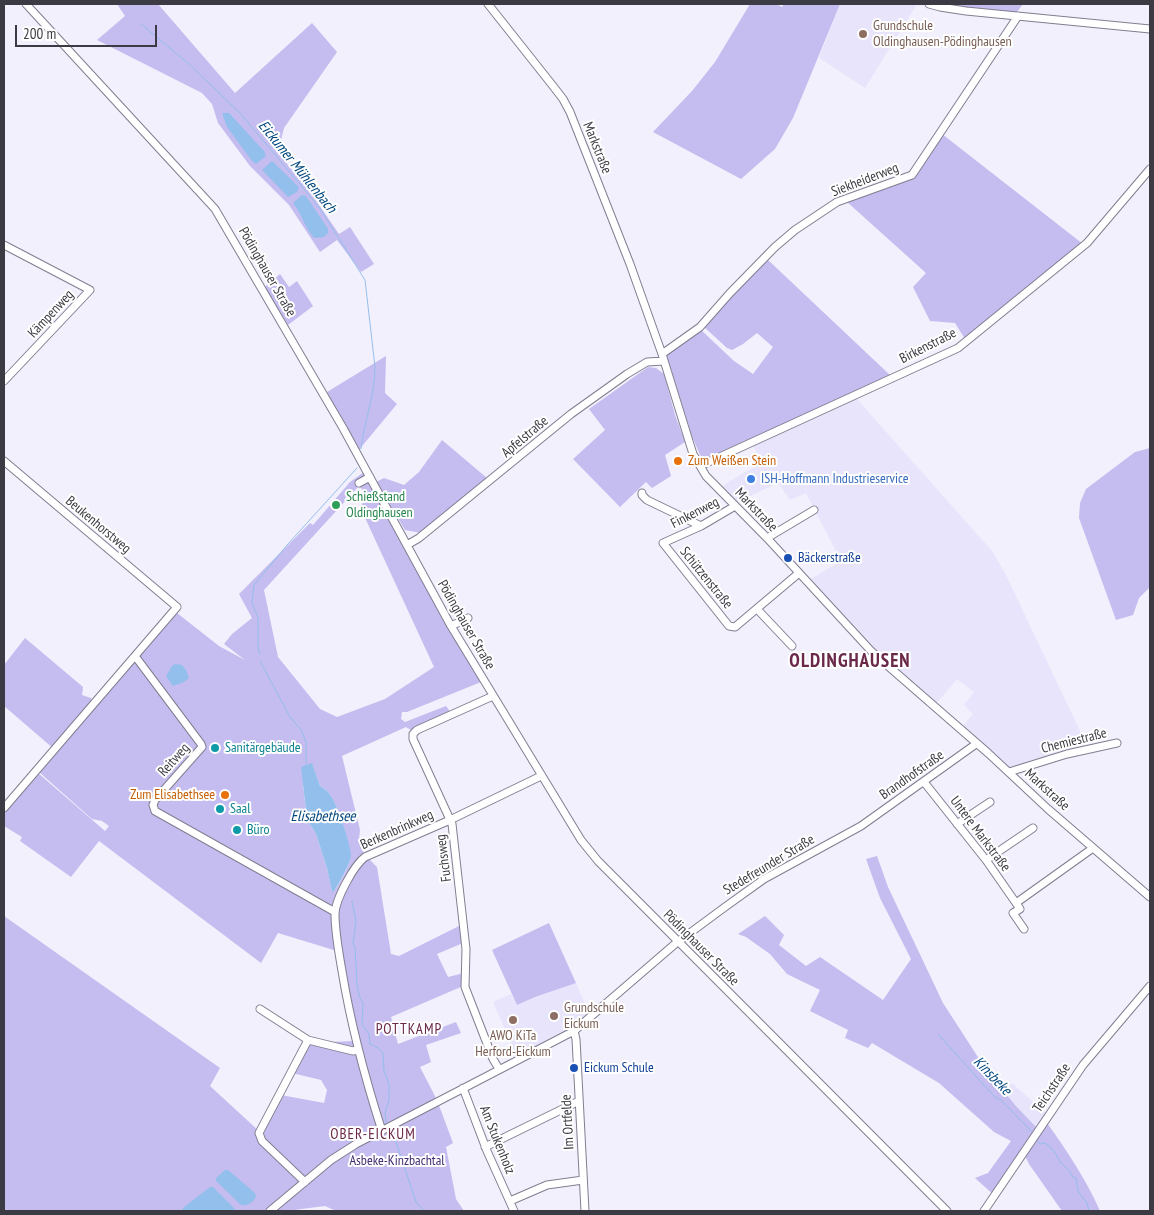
<!DOCTYPE html>
<meta charset="utf-8">
<style>
body{margin:0}
#map{position:relative;width:1154px;height:1215px;overflow:hidden;background:#f2f0fd;font-family:"PT Sans Narrow",sans-serif}
canvas{display:block}
.frame{position:absolute;inset:0;border:5px solid #3c3b43;pointer-events:none}
.scale{position:absolute;left:15px;top:25px;width:142px;height:22px;box-sizing:border-box;border:2px solid #3c3b43;border-top:0;padding-left:6px;font-size:15px;line-height:18px;white-space:nowrap;color:#3c3b43;-webkit-text-stroke:4px #fff;paint-order:stroke}
</style>
<div id="map">
<canvas width="1154" height="1215"></canvas>
<div class="frame"></div>
<div class="scale">200 m</div>
</div>
<script>
const ctx = document.querySelector('canvas').getContext('2d');
ctx.lineJoin = 'round';
function fillPath(path, color) { ctx.fillStyle = color; ctx.fill(path, 'evenodd'); }
function strokePath(path, color, width, dash) { ctx.strokeStyle = color; ctx.lineWidth = width; ctx.lineCap = dash ? 'butt' : 'round'; ctx.setLineDash(dash || []); ctx.stroke(path); }
function write(font, color, halo, rows, align = 'center') {
  ctx.font = font + ' "PT Sans Narrow",sans-serif'; ctx.lineWidth = 4; ctx.setLineDash([]); ctx.textBaseline = 'middle'; ctx.strokeStyle = halo; ctx.fillStyle = color; for (const [text, x, y, turn = 0] of rows) {
    ctx.save(); ctx.translate(x, y); ctx.rotate((+turn || 0) * Math.PI / 180); ctx.textAlign = isNaN(turn) ? turn : align; if (halo) ctx.strokeText(text, 0, 0); ctx.fillText(text, 0, 0); ctx.restore();
  }
}
fillPath(new Path2D(`
 M840 4H917L865 88 819 58Z
 M856 398 992 551 1005 573 1080 731 1084 749 1014 769 1009 768 962 727 973 714 964 705 974 692 957 679 935 705 885 661 809 580 841 561 806 493 790 500 778 483 738 502 722 486 745 472 764 463 751 444Z
 M576 983 589 1013 574 1027 517 1057 493 1002 511 994 517 1005 535 997Z
 M1012 1083 1048 1115 1038 1129 1015 1105 1004 1091Z`), '#e8e4fb');
fillPath(new Path2D(`
 M117 4H158L235 93 312 23 337 52 284 128 278 153 308 189 339 234 350 227 374 264 361 272 337 240 320 252 289 205 250 166 218 123 212 104 202 93 97 40 125 16Z
 M750 4H776L782 7 784 4H840L793 118 775 149 741 179 653 132 692 91 715 62Z
 M940 4H1023L1017 12 970 9Z
 M942 134 1083 244 965 339 955 323 930 321 913 287 926 273 846 201 911 178Z
 M767 259 891 376 705 459 700 455 692 436 666 353 700 329 734 361 753 374 773 347 757 333 743 344 732 350 727 348 703 326Z
 M280 274 289 287 297 281 313 306 288 325 265 287Z
 M386 356 385 393 397 404 358 451 327 392Z
 M648 367 656 368 664 374 675 415 685 442 665 455 671 476 652 488 646 482 620 507 573 459 605 430 589 409Z
 M442 440 487 478 421 533 405 530 376 482 384 478 404 485 419 472Z
 M1150 448V587L1139 598 1133 615 1116 620 1079 518 1080 503 1086 489 1135 452Z
 M364 472 481 682 407 712H402L401 719 405 722 446 706 451 713 411 730 406 727 342 756 360 830 359 839 364 854 377 867 391 954 399 956 461 925 463 943 437 954 448 977 464 973 463 986 391 1017 398 1044 456 1022 461 1033 426 1045 431 1062 420 1067 437 1100 453 1143 446 1147 456 1199 464 1211H336L325 1206 286 1211H4V916L220 1068 210 1086 260 1132 281 1095 324 1103 327 1090 321 1080 292 1073 309 1043 353 1041 337 951 278 933 261 963 99 841 71 877 20 841 22 837 4 826V813L38 773 105 831 109 826 102 821 92 819 39 772 177 613 219 646 245 660 224 644 232 634 252 618 239 594 310 523 313 525 350 482ZM359 486 365 492 361 509 434 667 385 699 337 717 320 709 278 657 264 590ZM312 764 320 786C323 788 327 790 329 793 336 802 353 848 350 859 349 867 340 882 335 890L332 891 327 868 316 834 307 819 303 785Z
 M25 638 83 687 82 695 91 698 92 703 54 749 4 706V665Z
 M877 856 888 887 943 1003 985 1068 1015 1105 1038 1129 1045 1120C1065 1148 1086 1179 1100 1211H1062L1029 1164 1024 1154 995 1196 975 1178 988 1173 1011 1141 994 1132 939 1083 872 1043 868 1048 845 1038 848 1030 810 1011 820 990 787 974 770 954 746 937 738 934 765 916 784 935 779 945 806 966 820 957 883 1000 911 959 880 898 866 859Z
 M549 923 576 983 535 997 517 1005 492 950Z`), '#c5bcef');
fillPath(new Path2D(`
 M222 113H229L264 151 266 156 256 164 252 161 227 127Z
 M272 161 299 187 297 192 288 197 262 170Z
 M302 195 306 196 328 229V233L324 237 314 238C305 228 302 214 293 203Z
 M175 664 182 665 186 670 189 678 184 682 173 686 166 676 172 666Z
 M312 763 320 786C323 788 327 790 329 793 337 803 350 842 351 855 351 863 339 883 335 890L332 892 327 868 316 834 307 819 301 767Z
 M225 1170H228L255 1193 256 1197C252 1203 248 1206 241 1205L216 1181V1178Z
 M210 1187H213L235 1209 233 1211H182L183 1208Z`), '#93bfed');
strokePath(new Path2D(`
 M141 24 189 64 240 113 319 207 365 280 375 367C375 396 364 421 361 449
 M260 654 258 647V618L252 603 254 585 287 545 357 468
 M260 661 290 717 301 730 306 742V765
 M352 901 356 921 353 944 355 947 357 984 359 995 363 1004 362 1025 369 1034 370 1044 378 1048 383 1053 384 1071 389 1084V1100L385 1113 386 1122
 M938 1034 992 1094 996 1098 1001 1100 1032 1132
 M390 1132 395 1139 416 1202 424 1211
 M1037 1141 1040 1144 1045 1143C1058 1152 1055 1157 1064 1166 1068 1170 1070 1170 1072 1176L1076 1178 1078 1191 1087 1203 1089 1211`), '#93bfed', 1);
const minor = new Path2D(`
 M26 4 215 209 343 428 451 626 581 840 598 861 620 883 947 1211
 M488 4 553 86 563 99 570 112 630 264 662 354 693 454 706 476 767 538 872 652 988 753 1048 809 1150 897
 M929 4 940 7 966 11 1150 29
 M4 245 90 290 4 381
 M662 354 700 327 730 293 775 247 795 230 837 202 912 175 1018 16
 M4 461 177 607 4 808
 M700 466 958 348 1087 243 1150 169
 M359 483 370 477
 M642 493V495L647 500 701 526
 M735 506 701 526 663 543 729 626 735 627 799 573
 M767 538 814 510
 M407 545 419 538 571 414 627 374 647 362 664 361
 M757 609 792 646
 M451 626 468 618
 M135 656 201 744 202 747 155 800 153 805 155 811 335 912
 M493 696 417 730 413 734V739L452 824 466 949 465 987 493 1059 499 1069
 M1009 772 1067 754 1117 743
 M924 782 986 860 1016 903 1093 848
 M957 824 990 802
 M986 860 1033 828
 M1016 903 1020 909 1013 913 1024 929
 M260 1009 308 1040 353 1051 357 1050
 M574 1031 576 1039 585 1211
 M463 1088 487 1151 514 1211
 M382 1131C365 1078 351 1026 342 971 339 953 335 933 335 914 335 900 354 865 365 857L450 820 541 776
 M485 1147 579 1101
 M305 1182 262 1141 259 1133 308 1040
 M510 1201 547 1185 583 1180
 M270 1211 331 1160 356 1144 574 1031 675 944 725 907 764 879 861 826 976 744
 M984 1211 1083 1065 1150 986`);
strokePath(minor, '#817e90', 9);
strokePath(minor, '#fff', 7);
for (const [x, y, r, color] of [
 [863,34,5,"#8d6e63"],
 [678,461,5,"#e8710a"],
 [751,479,5,"#3f7fe0"],
 [336,505,5,"#2e9e5b"],
 [788,558,5,"#1a4fb4"],
 [215,748,5,"#0f9aa8"],
 [225,795,5,"#e8710a"],
 [220,809,5,"#0f9aa8"],
 [237,830,5,"#0f9aa8"],
 [554,1016,5,"#8d6e63"],
 [513,1020,5,"#8d6e63"],
 [574,1068,5,"#1a4fb4"]
]) { const dot = new Path2D(); dot.arc(x, y, r, 0, 2 * Math.PI); ctx.fillStyle = color; ctx.fill(dot); strokePath(dot, '#fff', 2); }
write('14px', '#785e54', '#fff', [
 ["Grundschule",873,26],
 ["Oldinghausen-Pödinghausen",873,42],
 ["Grundschule",564,1008],
 ["Eickum",564,1024],
 ["AWO KiTa",513,1036,"center"],
 ["Herford-Eickum",513,1052,"center"]
], 'left');
write('14px', '#3c3b43', '#fff', [
 ["Markstraße",597,148,68],
 ["Siekheiderweg",865,180,-21],
 ["Pödinghauser Straße",267,272,60],
 ["Kämpenweg",51,314,-47],
 ["Birkenstraße",928,346,-27],
 ["Apfelstraße",525,437,-40],
 ["Markstraße",756,510,46],
 ["Finkenweg",695,513,-27],
 ["Beukenhorstweg",98,525,40],
 ["Schützenstraße",706,578,51],
 ["Pödinghauser Straße",466,625,60],
 ["Chemiestraße",1074,741,-14],
 ["Reitweg",174,760,-48],
 ["Brandhofstraße",912,775,-35],
 ["Markstraße",1047,790,42],
 ["Berkenbrinkweg",397,830,-24],
 ["Untere Markstraße",980,834,53],
 ["Fuchsweg",444,858,-97],
 ["Stedefreunder Straße",769,865,-31],
 ["Pödinghauser Straße",701,948,45],
 ["Teichstraße",1052,1088,-56],
 ["Im Ortfelde",568,1122,-93],
 ["Am Stukenholz",497,1140,68]
]);
write('14px', '#c56008', '#fff', [
 ["Zum Weißen Stein",688,461],
 ["Zum Elisabethsee",215,795,"right"]
], 'left');
write('14px', '#366cbe', '#fff', [
 ["ISH-Hoffmann Industrieservice",761,479]
], 'left');
write('14px', '#27864d', '#fff', [
 ["Schießstand",346,497],
 ["Oldinghausen",346,513]
], 'left');
write('14px', '#164399', '#fff', [
 ["Bäckerstraße",798,558],
 ["Eickum Schule",584,1068]
], 'left');
write('14px', '#0d838f', '#fff', [
 ["Sanitärgebäude",225,748],
 ["Saal",230,809],
 ["Büro",247,830]
], 'left');
write('14px', '#412d70', '#fff', [
 ["Asbeke-Kinzbachtal",397,1161]
]);
write('italic 15px', '#01477e', '#fff', [
 ["Eickumer Mühlenbach",297,167,51],
 ["Elisabethsee",323,817],
 ["Kinsbeke",992,1076,46]
]);
ctx.letterSpacing = '1px';
write('15px', '#6a2949', '#fff', [
 ["POTTKAMP",409,1030],
 ["OBER-EICKUM",373,1135]
]);
ctx.letterSpacing = '0px';
ctx.letterSpacing = '1px';
write('bold 19px', '#6a2949', '#fff', [
 ["OLDINGHAUSEN",850,662]
]);
ctx.letterSpacing = '0px';
</script>
